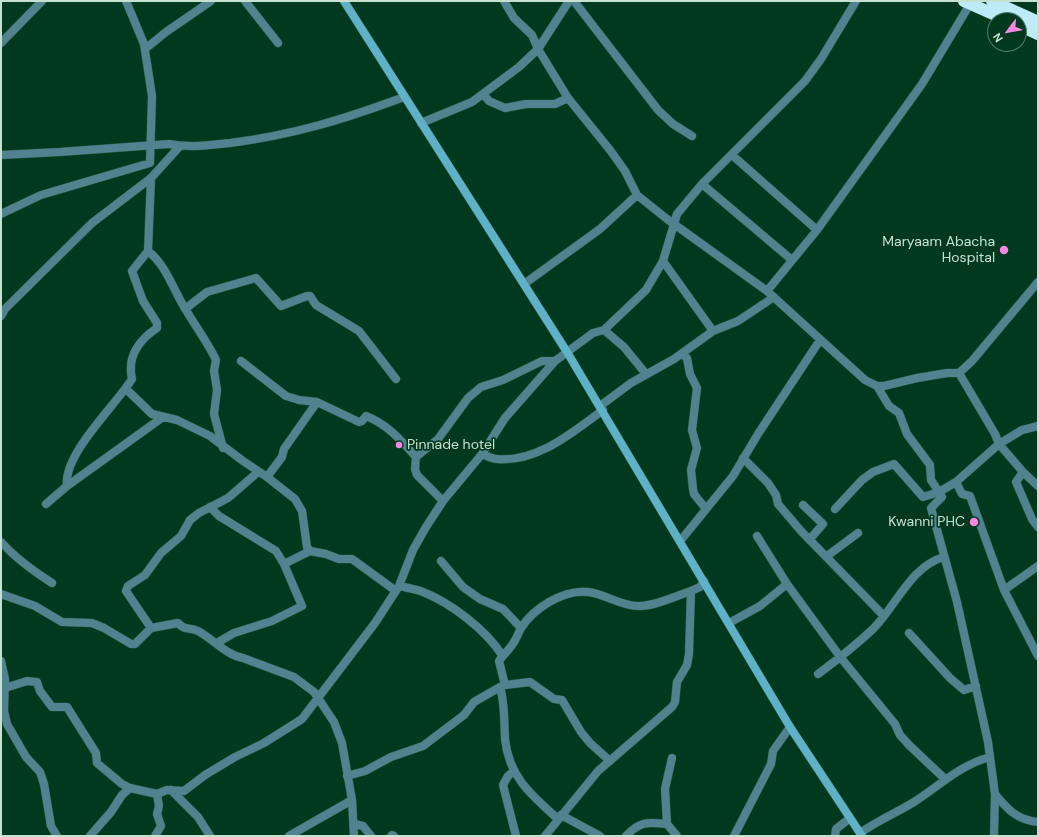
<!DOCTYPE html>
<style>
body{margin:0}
#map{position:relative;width:1039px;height:837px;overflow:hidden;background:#00391e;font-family:"DM Sans",sans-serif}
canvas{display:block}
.frame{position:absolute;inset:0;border:2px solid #c6e1cf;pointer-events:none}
.north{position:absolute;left:987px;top:12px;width:40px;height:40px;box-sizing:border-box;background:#00391e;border:1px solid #4f7c65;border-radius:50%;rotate:238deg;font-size:11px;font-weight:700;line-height:16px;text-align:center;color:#c6e1cf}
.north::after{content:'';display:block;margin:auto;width:14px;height:18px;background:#fd86e2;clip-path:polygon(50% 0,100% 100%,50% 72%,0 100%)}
</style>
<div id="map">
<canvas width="1039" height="837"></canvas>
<div class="frame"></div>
<div class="north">N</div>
</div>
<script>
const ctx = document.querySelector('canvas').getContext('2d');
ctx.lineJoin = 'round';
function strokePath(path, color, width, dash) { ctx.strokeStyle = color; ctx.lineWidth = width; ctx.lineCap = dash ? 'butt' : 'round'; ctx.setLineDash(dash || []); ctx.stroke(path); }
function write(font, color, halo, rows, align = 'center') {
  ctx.font = font + ' "DM Sans",sans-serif'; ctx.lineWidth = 3.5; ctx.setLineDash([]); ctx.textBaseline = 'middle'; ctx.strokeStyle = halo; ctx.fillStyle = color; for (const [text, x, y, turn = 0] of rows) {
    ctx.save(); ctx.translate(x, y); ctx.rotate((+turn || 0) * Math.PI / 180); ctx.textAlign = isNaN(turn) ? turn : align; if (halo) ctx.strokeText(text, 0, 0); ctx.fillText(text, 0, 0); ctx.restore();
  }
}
const street = new Path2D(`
 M245 1 278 43
 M569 1 538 49 568 98 610 150 625 171 637 195 667 219 767 291 865 380 877 386H884L917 378 947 373H959L972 361 1038 282
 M574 1 658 110 673 124 692 136
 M1 43 42 1
 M145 49 166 32 211 1
 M484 95 489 101 505 108 526 104H555L568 98
 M421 123 472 102 519 67 538 49 532 35 514 18 504 1
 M1 155 60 152 169 144C189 148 210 145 230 143 293 135 345 119 404 97
 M732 155 817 230
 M151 178 148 251C167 266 173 290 186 310 196 327 208 343 216 360L214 371 217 390 214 414 223 448
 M702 184 792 260
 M1 214 41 195 150 163 152 96 144 44 126 1
 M663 261 713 331
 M524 284 600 229 637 195
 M767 291 817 230 922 84 970 4
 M185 309 207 292 256 278 281 306 307 296H310L316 305 359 331 396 379
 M1 316 5 309 92 223 151 178 180 146
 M604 330 624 347 646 374
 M682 354 687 358 690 374 697 388 692 430 697 448 691 470 693 489 694 494 706 509
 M241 361 286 396 299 400 317 402 359 422 362 421 366 416C387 424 401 440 416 457L415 469 417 475 443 501
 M959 373 995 434 999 444 956 482 939 492 942 497 931 508 957 602 988 742 995 794 994 836
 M126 389 152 414 177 420 210 436 243 461 267 477 295 499 302 511 307 547 310 551
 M600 406 631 383 674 359 713 331 738 321 774 297
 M1038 426 1022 430 999 444 1023 472 1016 482 1032 519 1038 527
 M482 454C487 456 492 459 497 459 537 463 573 432 603 410
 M416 457 438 439 468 398 481 387 503 380 542 361H555
 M743 458 768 483 776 495 778 504 801 531 884 616
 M1023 472 1038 486
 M267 477 282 457 284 449 317 402
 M956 482 962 494 970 496 1004 590 1038 656
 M67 486C63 454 116 405 132 379 127 357 139 340 157 328V323L143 301 132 271 148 251
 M46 504 67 486 163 417
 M803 505 823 524 810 539
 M210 507 219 516 276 551 284 564 302 606 272 621 234 633 217 643
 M835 509 862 480 873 472 894 464 923 497 939 492 931 480 930 465 907 434 899 413 889 406 877 386
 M757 536 787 584 841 658 895 724 900 735 909 745 945 779
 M681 540 733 476 758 434 820 340
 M1 542C16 559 33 571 52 583
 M827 556 858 533
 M441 561 463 587 480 599 503 609 521 628
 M284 564 310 551 326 554 339 559H352L396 591
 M399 586C407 588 416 589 423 592 451 603 486 630 502 655
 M1004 590 1038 566
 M1 594 35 606 62 622 92 623 104 628 131 644H135L151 628 178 623C185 631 190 627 198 631 213 639 226 655 243 658L294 677 314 692 334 722 342 743 352 800 354 836
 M729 623 760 606 787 584
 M151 628 126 591 128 586 145 575 161 553 181 536 190 520 199 513 228 498 258 472
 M909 633 950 678 964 690 976 686
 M1 661 5 679 4 711 7 724 26 757 40 772 44 784 51 826 57 836
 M818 674C837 660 856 645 873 629 896 606 911 566 944 557
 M505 685 530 682 554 699 562 700 581 732 590 743 610 761
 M5 688 27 681 37 682 40 691 52 707H67L96 753 97 763 122 784 130 788
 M514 771 508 776 503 785 516 836
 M347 776 365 771 391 757 423 746 464 715 474 702 500 687
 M171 790 198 817 210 836
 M995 794C1007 809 1017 820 1038 822
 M561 815 600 836
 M558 819C531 795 509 777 505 739 504 721 505 703 500 687L505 685 499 661C503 655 508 651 512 645 516 640 518 634 521 628 533 609 563 589 588 592 605 594 621 606 638 606 653 607 676 596 691 591
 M355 824 363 826 371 836
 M667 824 665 789 672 758
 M860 833C877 821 896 813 914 802 939 786 960 765 990 757
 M90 836 111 812 122 795 130 788 157 794 167 790 184 791 205 775 235 757 264 743 302 719 375 623 399 586 413 550 426 527 443 501 482 454 505 418 555 361 593 333 604 330 646 290 663 261 677 214 702 184 805 81 821 59 856 1
 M155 836 161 826 157 814 159 806 157 794
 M289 836 352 800
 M391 836 392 835 394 836
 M545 836 598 771 672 707 675 702 677 682 687 665 689 654 691 591 700 587 704 581
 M626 836C640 821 648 822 667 824L677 836
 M734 836 771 764 773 751 790 727
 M835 836 836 829 850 818`);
const secondary = new Path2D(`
 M344 1 567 352 790 727 862 836`);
const highway = new Path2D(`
 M964 1 1007 20
 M992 1 1038 22
 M1019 25 1038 34`);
strokePath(street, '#24573e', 9);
strokePath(secondary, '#24573e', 9);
strokePath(highway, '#24573e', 13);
strokePath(street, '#50828f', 8);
strokePath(secondary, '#5eb1c6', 8);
strokePath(highway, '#bdebf8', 12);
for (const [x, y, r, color] of [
 [1004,250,5,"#fd86e2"],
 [399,445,4,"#fd86e2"],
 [974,522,5,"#fd86e2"]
]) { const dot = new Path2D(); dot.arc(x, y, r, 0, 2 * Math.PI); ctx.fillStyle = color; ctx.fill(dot); strokePath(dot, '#00391e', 1.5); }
write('14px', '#c6e1cf', '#00391e', [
 ["Maryaam Abacha",995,242],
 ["Hospital",995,258],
 ["Pinnade hotel",407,445,"left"],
 ["Kwanni PHC",965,522]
], 'right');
</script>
